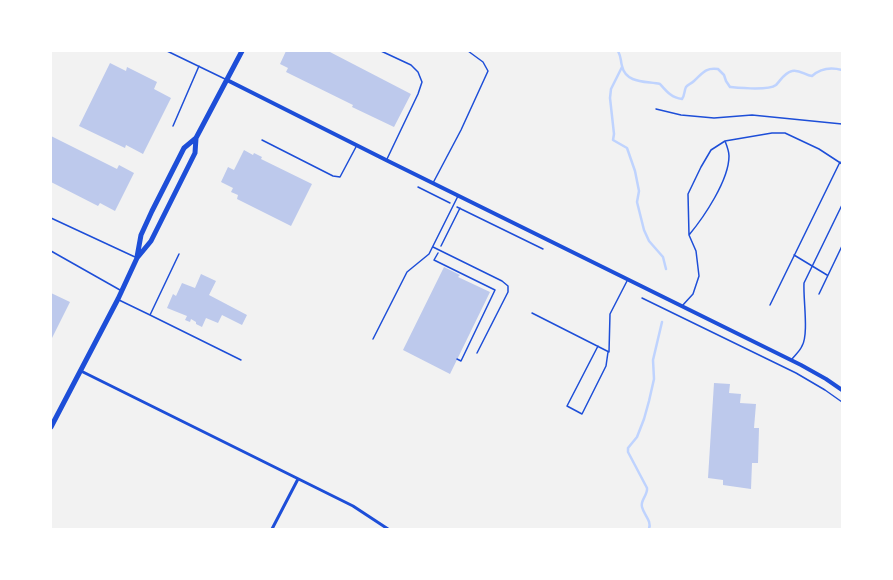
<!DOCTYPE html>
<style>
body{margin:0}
#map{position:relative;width:893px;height:580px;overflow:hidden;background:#f2f2f2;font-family:Helvetica,sans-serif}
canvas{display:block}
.frame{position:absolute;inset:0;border:52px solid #fff;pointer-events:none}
</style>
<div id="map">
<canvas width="893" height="580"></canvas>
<div class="frame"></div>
</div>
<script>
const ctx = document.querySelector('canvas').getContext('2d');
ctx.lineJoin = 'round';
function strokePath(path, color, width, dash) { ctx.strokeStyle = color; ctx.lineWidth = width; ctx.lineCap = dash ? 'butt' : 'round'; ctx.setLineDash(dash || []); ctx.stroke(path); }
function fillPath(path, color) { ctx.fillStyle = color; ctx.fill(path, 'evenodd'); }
strokePath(new Path2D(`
 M618 51C622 59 620 59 622 66 626 84 647 81 660 84 667 92 672 98 682 99 685 95 684 91 686 87 688 84 691 84 694 81 702 74 705 67 718 69L724 75 726 81 730 87C740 88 768 91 776 85 781 80 784 73 792 71 799 69 805 75 812 76 821 68 831 67 842 70
 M622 67 611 89 610 98 614 134 613 140 627 148 635 171 639 191 637 202 644 230 649 241 663 257 666 269
 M649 529C652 521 644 515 642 507 640 500 648 495 647 488L628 452V448L637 437 644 419 649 401 654 379 653 360 662 322`), '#bfd3fe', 2.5);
fillPath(new Path2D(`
 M286 51H328L411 94 394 127 352 107 353 105 286 72 288 68 280 64Z
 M110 63 126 71 127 67 157 82 154 89 171 98 143 154 126 145 125 148 79 126Z
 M51 136 117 169 119 165 134 173 115 211 100 203 98 206 51 182Z
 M244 150 253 155 254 153 262 157 261 159 312 184 291 226 237 199 238 195 231 192 233 188 221 182 228 167 234 170Z
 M444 267 460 275 458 277 490 292 450 374 403 350Z
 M201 274 216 281 209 295 247 315 242 325 222 315 218 323 206 318 202 327 196 324V322L191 319 190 322 185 320 187 316 167 308 173 294 176 296 182 283 195 288Z
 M51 293 70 302 51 340Z
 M714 383 730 384 729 393 741 394 740 403 756 404 754 428H759L758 463H752L751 489 723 485V480L708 478Z`), '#bdc9ec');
strokePath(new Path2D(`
 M656 109 681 115 714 118 752 115 842 124
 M418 187 450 203
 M457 207 543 249
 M441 246 460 208
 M438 253 434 260 495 290 461 361 457 359
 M642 298 796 373 825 390 842 402`), '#1d4ed8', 1.5);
strokePath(new Path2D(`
 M167 51 225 79
 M381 51 411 65 418 72 422 82 418 94 387 159
 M173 126 199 66
 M262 140 333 176 340 177 357 145
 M433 183 461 130 488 71 483 62 468 51
 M51 218 135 257
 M689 235C704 217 729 180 729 156 729 152 727 146 725 141
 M433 247 502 281 508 286V292L477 353
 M51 251 120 290
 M179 254 150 315 241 360
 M794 255 827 275
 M819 294 842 246
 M119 300 150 315
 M770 305 840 162
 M682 306 693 294 699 276 696 251 689 235 688 194 701 167 711 150 725 141 772 133H785L819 149 842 164
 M532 313 609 352 610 314 627 281
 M373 339 407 272 429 254 458 196
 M598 346 567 406 582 414 606 366 608 352
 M792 359C795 355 800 351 802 346 809 334 803 299 804 283L842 205`), '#1d4ed8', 1.5);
strokePath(new Path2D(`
 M81 371 353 506 388 529
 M272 529 298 479`), '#1d4ed8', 3);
strokePath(new Path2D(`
 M227 80 386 160 801 365 826 379 842 390`), '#1d4ed8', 4);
strokePath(new Path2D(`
 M137 257 141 235 152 211 184 148 196 138 242 51
 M51 427 118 299 137 258 151 241 195 153 196 138`), '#1d4ed8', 5);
</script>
